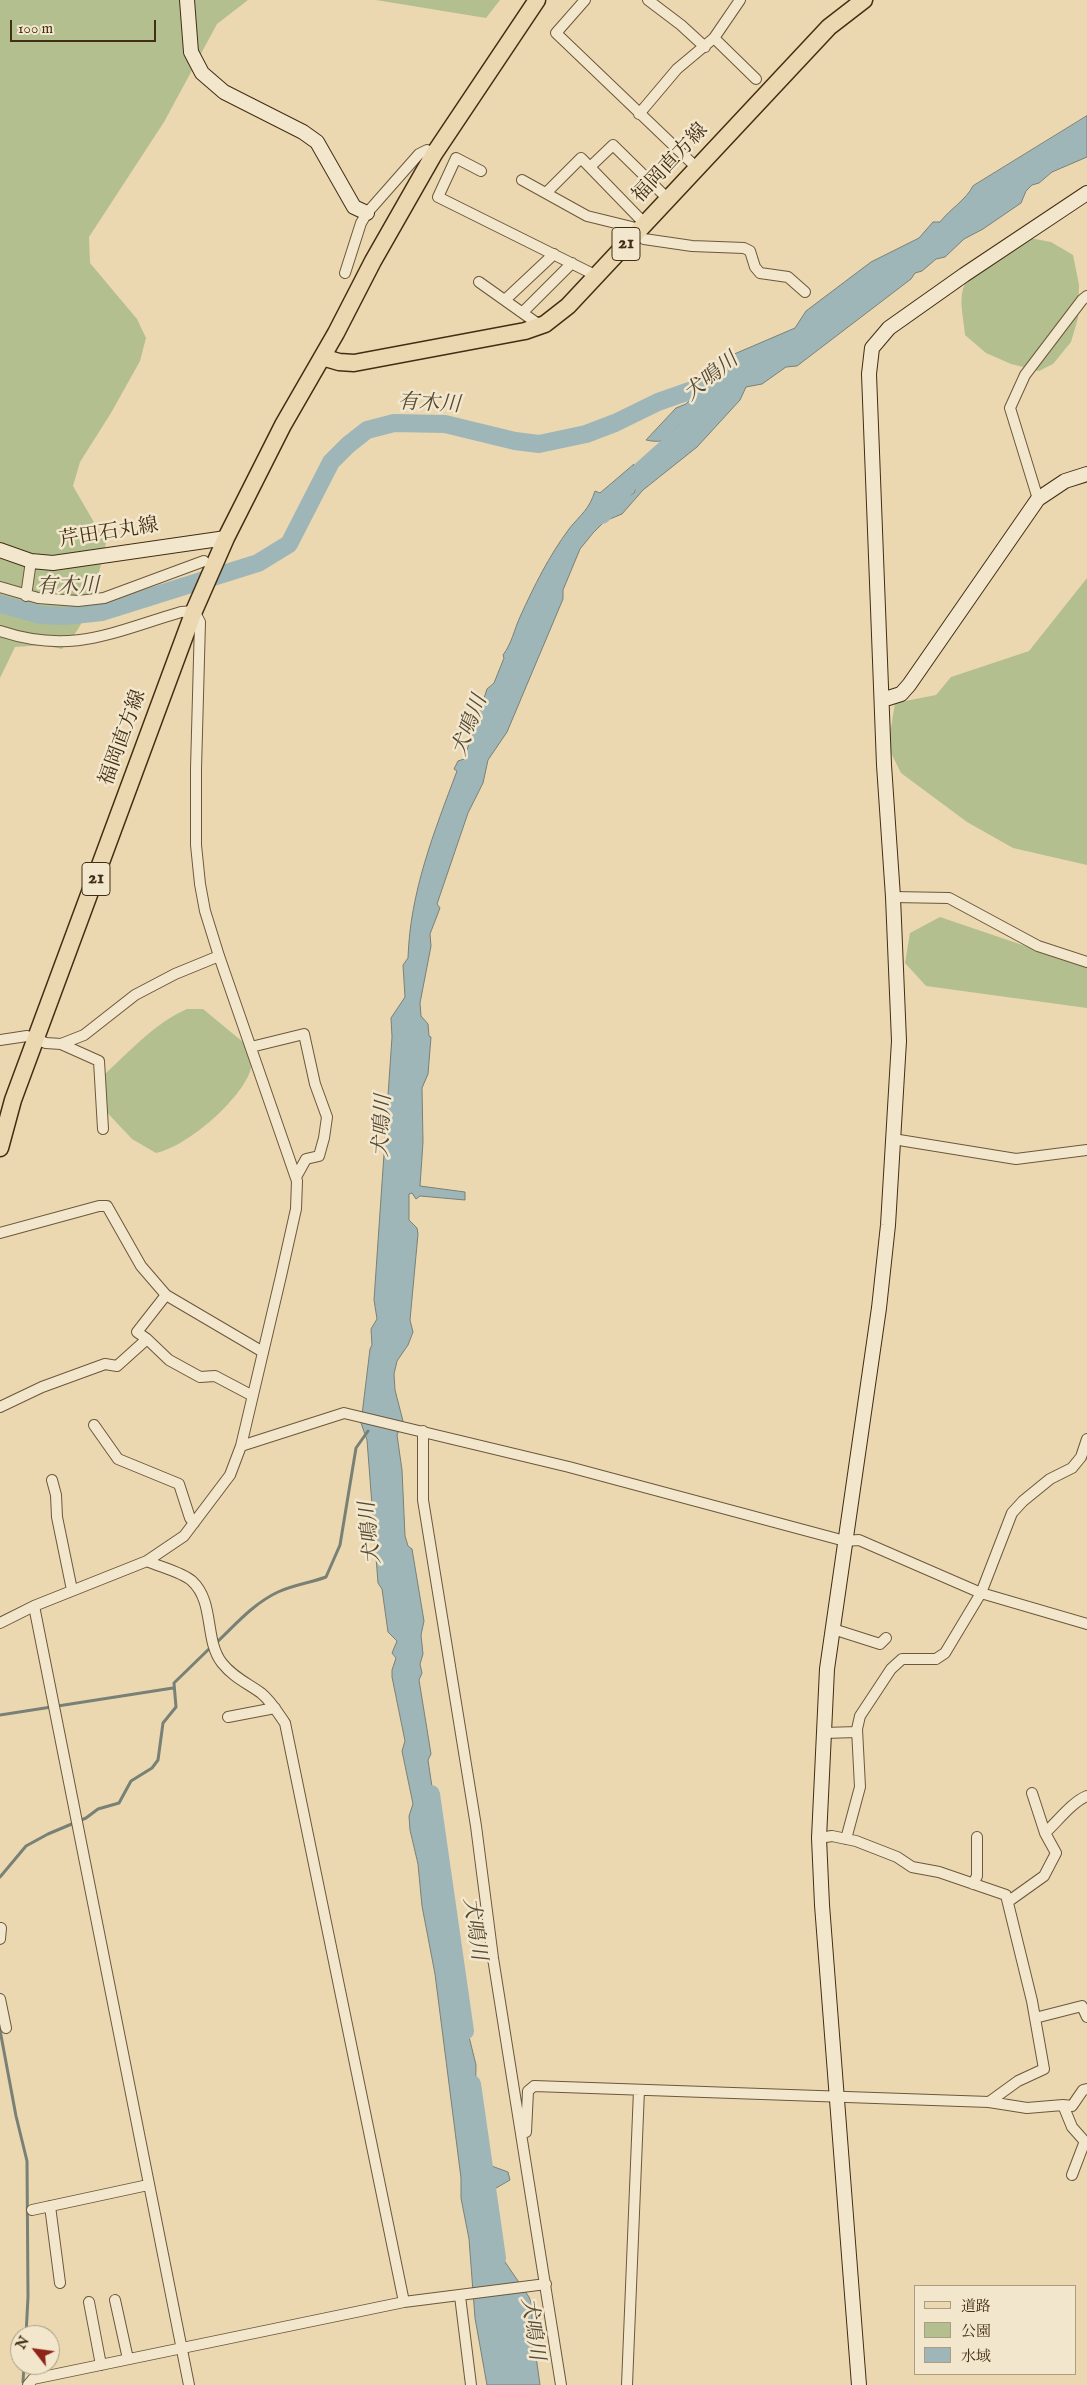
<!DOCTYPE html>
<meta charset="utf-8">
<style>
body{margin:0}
#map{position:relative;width:1087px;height:2385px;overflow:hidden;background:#ebd8b1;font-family:"IM FELL English","Noto Serif JP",serif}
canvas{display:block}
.legend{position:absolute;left:914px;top:2285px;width:162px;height:90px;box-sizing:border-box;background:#f2e6cc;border:1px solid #ac9c82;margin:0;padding:6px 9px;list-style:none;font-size:15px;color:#422e13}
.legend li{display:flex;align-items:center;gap:10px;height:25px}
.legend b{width:25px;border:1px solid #ac9c82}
.north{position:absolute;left:10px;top:2325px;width:50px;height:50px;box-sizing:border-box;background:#f2e6cc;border:1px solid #ac9c82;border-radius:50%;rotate:300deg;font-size:14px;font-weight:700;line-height:20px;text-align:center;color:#422e13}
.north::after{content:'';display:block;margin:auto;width:18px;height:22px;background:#8f2418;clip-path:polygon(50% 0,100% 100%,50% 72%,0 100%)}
.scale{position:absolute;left:10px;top:20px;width:146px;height:22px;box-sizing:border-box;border:2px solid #422e13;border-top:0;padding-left:6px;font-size:15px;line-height:18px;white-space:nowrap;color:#422e13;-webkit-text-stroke:4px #f2e6cc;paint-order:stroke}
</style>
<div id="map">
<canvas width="1087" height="2385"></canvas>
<ul class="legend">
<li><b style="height:6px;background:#ebd8b1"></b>道路</li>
<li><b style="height:14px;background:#b3bf8e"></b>公園</li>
<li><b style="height:14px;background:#9eb6b8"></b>水域</li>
</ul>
<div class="north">N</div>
<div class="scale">100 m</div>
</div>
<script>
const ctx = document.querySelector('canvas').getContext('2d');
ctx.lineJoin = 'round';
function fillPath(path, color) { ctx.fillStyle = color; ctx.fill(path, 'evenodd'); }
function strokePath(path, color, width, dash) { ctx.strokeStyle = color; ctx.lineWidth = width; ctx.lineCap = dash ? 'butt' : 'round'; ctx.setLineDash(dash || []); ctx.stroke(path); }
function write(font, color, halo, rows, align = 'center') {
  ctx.font = font + ' "IM FELL English","Noto Serif JP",serif'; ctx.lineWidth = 5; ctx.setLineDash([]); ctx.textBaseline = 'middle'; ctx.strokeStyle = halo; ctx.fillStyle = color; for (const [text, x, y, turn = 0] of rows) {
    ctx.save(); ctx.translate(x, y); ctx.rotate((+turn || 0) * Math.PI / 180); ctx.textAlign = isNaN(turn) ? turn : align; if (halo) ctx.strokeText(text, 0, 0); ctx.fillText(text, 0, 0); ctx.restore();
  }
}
fillPath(new Path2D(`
 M0 0H248L217 24 164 122 89 237 90 263 137 319 146 338 140 361 111 413 80 462 73 486 106 543C95 586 94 616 62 649L43 645 15 647 0 678Z
 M376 0H500L486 18Z
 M1030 238 1051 242 1073 255 1079 285 1078 318 1071 342 1053 364 1039 371 1011 364 986 353 965 335C964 321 959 302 963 289 971 265 1010 250 1030 238Z
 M1087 578V865L1013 848 967 822 901 773 888 747 895 703 936 695 951 677 1029 651Z
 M940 917 1087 967V1008L926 986 905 963 910 933Z
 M187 1009H203L249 1047C250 1055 253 1067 249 1074 237 1103 186 1147 156 1153L132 1139 100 1105 104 1075C129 1052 156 1022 187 1009Z`), '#b3bf8e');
const water = new Path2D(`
 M1087 116V157L1052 172 1039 183 1032 185 1026 191 1021 203 983 229 964 239 945 257 936 259 922 271 915 273 911 279 797 366 786 367 762 384 746 387 740 400 697 447 643 490 622 514 605 521 593 533 580 549 563 590V599L507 732 488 760 483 783 468 813 437 904 440 908 430 934 431 946 420 1003 421 1016 428 1024 429 1036 431 1037 428 1074 422 1088 423 1142 420 1186 465 1192V1200L420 1196 416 1199 412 1193 409 1194V1220L417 1228 418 1234 410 1320 413 1332 408 1345 397 1361 394 1374 395 1390 403 1421 397 1435 402 1470 405 1536 408 1546 412 1549 424 1621 421 1635 423 1654 420 1664 422 1673 419 1680 431 1754 428 1760 435 1807 433 1828 436 1846 434 1852 443 1892 452 1968 476 2065 475 2116 489 2165 508 2172 510 2180 491 2191 488 2200V2216L492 2230 503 2259 529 2297 532 2305V2333L530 2342 536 2356 540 2385H487L475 2318 469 2239 461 2198V2178L435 1974 422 1906 418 1864 410 1830 409 1816 413 1804 402 1751 405 1741 392 1677V1670L396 1658 392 1653 397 1641 388 1632 382 1589 378 1583 367 1440 361 1423 370 1349 372 1345 371 1329 377 1319 374 1300 392 1037 391 1018 405 997 403 965 408 958C410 892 434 832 457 771L454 769 458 761 464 759 487 689 494 683 504 658 503 655C512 643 514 630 520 617 534 586 549 556 569 529 581 514 589 510 595 491L600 493 634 464C629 476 619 483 613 494L624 498 634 493C639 472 678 441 694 426L685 422C666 430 674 446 646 440L676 408 686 404 695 394 706 389 717 369 732 355 795 328 806 311 871 262 919 238 933 222H940C950 209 966 200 973 186Z`);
fillPath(water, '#9eb6b8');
strokePath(water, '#798076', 1);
strokePath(new Path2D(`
 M216 1643C235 1625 254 1603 278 1592 293 1585 310 1583 326 1577L340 1545 356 1448 368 1431
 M0 1715 173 1688
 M0 1877 26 1846 48 1834 86 1818 98 1809 119 1803 131 1781 152 1768 158 1760 163 1723 176 1707 174 1683 211 1647
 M0 2030 16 2116 27 2161 28 2297 26 2335
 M23 2382 24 2365`), '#798076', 3);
strokePath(new Path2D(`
 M602 515 636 475 710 409
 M0 604 41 615 65 616 102 612 258 563 289 544 331 462 348 445 367 430 394 423 445 424 515 441 539 444 586 434 615 423 658 402 732 376
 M431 1794 465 2031
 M472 2084 497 2258`), '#9eb6b8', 18);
const street = new Path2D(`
 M585 0 556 33 697 168
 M648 0 681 25 705 47
 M714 38 756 79
 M639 114 677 69 714 38 740 0
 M590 167 613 145 668 199
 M481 171 456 158 438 197 597 276
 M522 180 587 216 640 229
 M546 193 581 158 645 224
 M638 232 644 239 692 246 744 248 750 251 755 267 760 273 788 277 805 292
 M345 273 361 223 367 213 419 154 427 150 434 154
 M479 282 541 326
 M506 299 554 254
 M523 312 572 263
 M1038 499 1010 408 1025 375 1082 300 1087 296
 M0 587 38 598 78 601 104 598 204 561
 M26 596 31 561
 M0 631C72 655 113 632 181 612L194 611 200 622 196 769V845L200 884 205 911 219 956 297 1181 296 1209 281 1276 241 1446 230 1475 184 1536 147 1561 34 1606 0 1623
 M893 897 949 898 1038 946 1087 962
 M0 1040 27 1036 46 1043 61 1044 84 1035 135 995 175 974 219 956
 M61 1044 99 1061 103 1129
 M251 1047 304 1034 315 1084 327 1117 324 1138 319 1156 306 1159 296 1177
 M893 1139 1016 1159 1087 1150
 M0 1233 99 1206H107L141 1266 166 1295
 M147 1339 137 1332 166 1295 263 1352
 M0 1407 42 1387 105 1364 117 1366 147 1339 169 1360 200 1377 215 1376 251 1395
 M94 1425 118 1459 179 1484 190 1518 194 1523
 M423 1431V1500L476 1826 493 1958 561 2385
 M241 1446 344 1413 569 1467 845 1541 859 1540 981 1593 1087 1624
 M52 1480 56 1495 57 1517 72 1590
 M147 1561C160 1567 182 1572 192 1581 215 1602 204 1640 222 1663 233 1677 247 1683 261 1693 271 1701 278 1713 285 1723L404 2302
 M34 1606 189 2385
 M833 1629 880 1644 886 1638
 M228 1717 275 1708
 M824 1733 857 1732
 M1032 1793 1045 1833
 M819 1838 832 1836 856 1841 897 1857 912 1867 939 1872 1006 1895 1032 2001 1044 2069 1018 2081 989 2102
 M846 1839 860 1787 857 1729 860 1716 891 1669 902 1659H936L945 1653 981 1593 1012 1513 1023 1501 1050 1479 1072 1468 1081 1457 1087 1439
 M973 1884 977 1876V1837
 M1009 1901 1044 1876 1056 1853 1045 1833C1058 1821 1072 1802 1087 1796
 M0 1939 1 1928
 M0 1999 6 2028
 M1035 2018 1082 2006 1087 2017
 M1063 2105 1072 2127 1087 2144
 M526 2132 528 2091 534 2086 989 2102 1027 2108 1063 2105 1072 2106 1083 2090 1087 2089
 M1072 2175 1085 2141
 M50 2206 60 2283
 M32 2210 148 2185
 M460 2296 471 2385
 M115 2300 128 2359
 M89 2302 101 2365
 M28 2385 33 2379 404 2302 546 2284
 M627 2385 639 2090`);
const secondary = new Path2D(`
 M187 0 191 52 202 73 224 92 303 132 317 142 354 207 367 213
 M0 550 31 561 53 563 226 538
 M882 700 901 694 909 685 1038 499 1065 481 1087 474
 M859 2385 822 1905 819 1838 827 1669 879 1308 888 1225 899 1041 893 897 884 765 869 374 872 348 889 328 964 275 1087 193`);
const primary = new Path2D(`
 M322 357 339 362 354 363 525 331 545 324 568 306 829 27 864 0
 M0 1148 13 1100 194 611 226 538 283 425 336 333 373 261 434 154 537 0`);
strokePath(street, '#6c583a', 12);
strokePath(secondary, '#422e13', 16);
strokePath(primary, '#422e13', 19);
strokePath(street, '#f2e6cc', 10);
strokePath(secondary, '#f2e6cc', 14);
strokePath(primary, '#ebd8b1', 16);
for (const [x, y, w] of [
 [626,244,28],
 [96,879,28]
]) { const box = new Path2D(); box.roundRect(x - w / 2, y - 16.5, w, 33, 4); ctx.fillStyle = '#f2e6cc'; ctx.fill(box); strokePath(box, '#422e13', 1); }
write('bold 19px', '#422e13', null, [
 ["21",626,244],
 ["21",96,879]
]);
write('20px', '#422e13', '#f2e6cc', [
 ["福岡直方線",671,164,-47],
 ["芹田石丸線",109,534,-9],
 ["福岡直方線",124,738,-70]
]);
write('italic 21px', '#544934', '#f2e6cc', [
 ["犬鳴川",712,378,-39],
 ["有木川",429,405,3],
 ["有木川",68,588,-1],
 ["犬鳴川",471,726,-69],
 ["犬鳴川",384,1126,-87],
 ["犬鳴川",372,1533,-96],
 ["犬鳴川",473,1929,82],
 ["犬鳴川",531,2329,82]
]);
</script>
